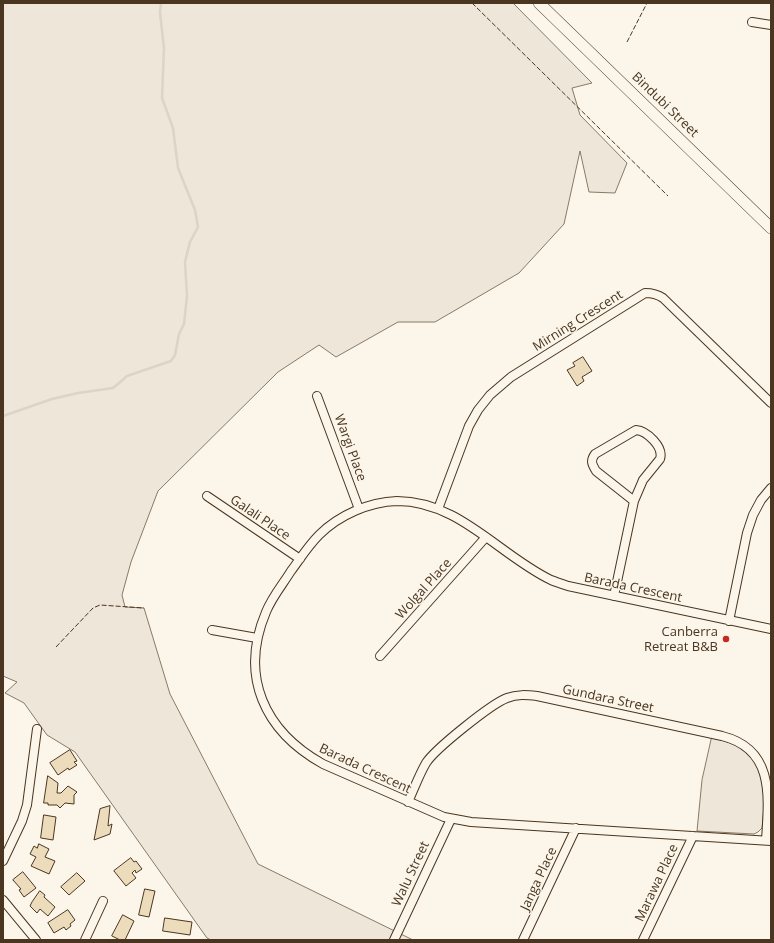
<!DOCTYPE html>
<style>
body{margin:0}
#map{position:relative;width:774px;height:943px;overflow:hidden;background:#fbf6e9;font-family:"Open Sans",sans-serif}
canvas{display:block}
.frame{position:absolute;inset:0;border:4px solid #4a3520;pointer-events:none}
</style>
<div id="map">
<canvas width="774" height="943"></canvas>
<div class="frame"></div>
</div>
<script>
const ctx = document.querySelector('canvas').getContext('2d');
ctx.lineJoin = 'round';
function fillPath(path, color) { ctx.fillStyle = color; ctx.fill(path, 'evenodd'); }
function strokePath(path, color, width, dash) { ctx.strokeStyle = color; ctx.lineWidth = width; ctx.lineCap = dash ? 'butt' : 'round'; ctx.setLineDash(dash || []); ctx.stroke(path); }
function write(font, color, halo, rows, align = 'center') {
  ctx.font = font + ' "Open Sans",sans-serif'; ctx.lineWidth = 3; ctx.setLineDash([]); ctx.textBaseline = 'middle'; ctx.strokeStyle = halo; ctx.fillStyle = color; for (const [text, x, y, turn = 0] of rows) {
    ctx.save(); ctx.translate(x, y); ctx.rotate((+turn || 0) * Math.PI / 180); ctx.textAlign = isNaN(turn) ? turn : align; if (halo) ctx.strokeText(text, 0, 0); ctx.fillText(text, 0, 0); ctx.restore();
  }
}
const green = new Path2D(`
 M3 3H513L592 83 572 88 580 115 627 163 615 193 589 192 580 151 564 224 519 273 435 322H398L336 357 319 345 278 372 158 491 131 562 122 595 125 607 144 608 170 694 258 864 413 940H211L207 938 75 752 47 735 24 703 5 693 17 682 3 676Z
 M712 737 739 746 756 763 764 783V808L762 828 758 832 754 834 697 831 702 780Z`);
fillPath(green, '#ede6d9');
strokePath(green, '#887966', 1);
strokePath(new Path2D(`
 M3 416 52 399 78 393 113 388 118 384 127 376 171 361 175 355 179 334 184 324 187 296 185 262 190 242 198 227 195 210 178 168 173 128 162 98 164 48 160 13 161 3`), '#dcd4c6', 2.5);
const building = new Path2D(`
 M583 357 592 371 582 377 584 381 577 386 567 370 575 366 573 363Z
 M70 750 77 761 74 762 77 765 69 770 68 768 58 775 50 763Z
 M48 776 58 783 57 793H61L68 786 77 792 74 795V804L65 803 60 808 57 805H48V803H44Z
 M110 806 108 826 112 824 110 834 94 840 100 809Z
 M44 815 56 817 53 840 41 838Z
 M39 844 49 849 45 857 55 861 49 874 31 866 36 857 30 854 34 846 37 848Z
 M131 858 134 862 136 861 142 869 136 873 135 870 132 873 136 878 126 886 114 871Z
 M23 872 36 888 24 897 19 890 21 889 13 880Z
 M77 873 85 881 69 895 61 887Z
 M145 889 155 891 149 917 139 915Z
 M40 891 45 895 44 897 55 907 48 916 40 909 37 913 30 906 32 902Z
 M68 910 75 920 70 924 71 926 66 930 64 927 54 933 48 923Z
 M123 915 134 921 125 940H120L112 936Z
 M165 918 192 922 190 935 163 931Z`);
fillPath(building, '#ecdcbc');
strokePath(building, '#4a3520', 1);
const minor = new Path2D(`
 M752 22 771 25
 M317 396 359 509
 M207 496 300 559
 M438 509 469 426 478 410 490 395 511 377 645 293C652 293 657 294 663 298L771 403
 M614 596 634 501 596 471C592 464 590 461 595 454L636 430C647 431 664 447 660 459L643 480 634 501
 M729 621 747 533 753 515 761 500 771 488
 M771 629 568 586C562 584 556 582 551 580 499 555 459 501 397 501 369 502 339 515 319 535 308 546 300 559 291 571 283 584 272 597 266 612 239 676 264 731 323 764L444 817 471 822 771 841
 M212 630 257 638
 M380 656 486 537
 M408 802C414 789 419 775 426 763 435 749 491 704 507 698 517 694 527 695 537 696L722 736C774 749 769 795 766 840
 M3 861 22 821 27 805 37 729
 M3 900 36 940
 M85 940 103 901
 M394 940 451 819
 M523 940 576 828
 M643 940 693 836`);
const secondary = new Path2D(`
 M539 3 771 228`);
strokePath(minor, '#4a3520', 10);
strokePath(secondary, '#4a3520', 12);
strokePath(minor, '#fbf6e9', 8);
strokePath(secondary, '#fbf6e9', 11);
strokePath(new Path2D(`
 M472 3 668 196
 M627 42 647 3
 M56 647 93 608 100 605 144 608`), '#4a3520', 1, [5, 2]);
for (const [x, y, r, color] of [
 [726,639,4,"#c62828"]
]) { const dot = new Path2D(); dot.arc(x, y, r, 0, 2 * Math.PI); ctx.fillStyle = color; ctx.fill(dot); strokePath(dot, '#fbf6e9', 1.5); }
write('13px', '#4a3520', '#fbf6e9', [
 ["Bindubi Street",665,105,44],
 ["Mirning Crescent",578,321,-32],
 ["Wargi Place",350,448,70],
 ["Galali Place",260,518,34],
 ["Barada Crescent",633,588,12],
 ["Wolgal Place",424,589,-48],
 ["Gundara Street",608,699,12],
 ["Barada Crescent",365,769,25],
 ["Walu Street",411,874,-65],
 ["Janga Place",539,879,-65],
 ["Marawa Place",657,883,-65]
]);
write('13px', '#4a3520', '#fbf6e9', [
 ["Canberra",718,632],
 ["Retreat B&B",718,647]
], 'right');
</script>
